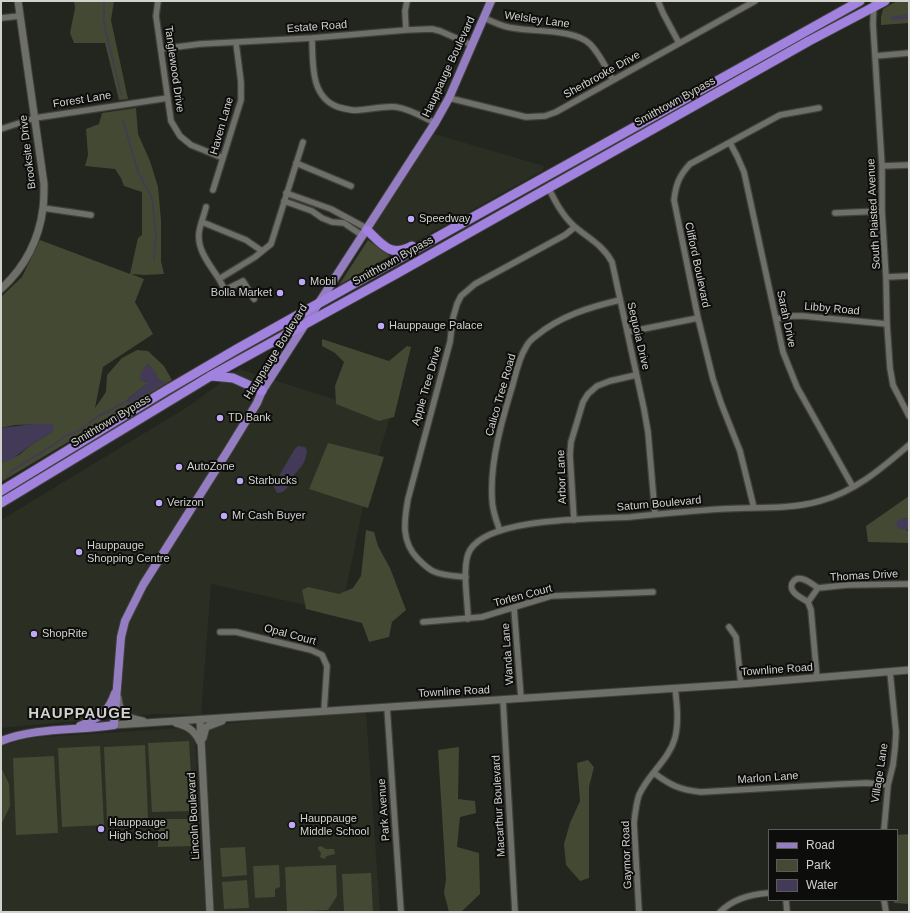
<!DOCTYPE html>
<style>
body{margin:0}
#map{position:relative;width:910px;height:913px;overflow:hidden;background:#23251f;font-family:Helvetica,sans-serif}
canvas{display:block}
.frame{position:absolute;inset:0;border:2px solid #d1d2ce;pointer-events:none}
.legend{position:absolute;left:768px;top:829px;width:130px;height:72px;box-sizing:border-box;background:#0d0d0b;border:1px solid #5b5c59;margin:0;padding:5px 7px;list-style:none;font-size:12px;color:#d1d2ce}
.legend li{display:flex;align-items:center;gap:8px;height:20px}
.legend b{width:20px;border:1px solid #5b5c59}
</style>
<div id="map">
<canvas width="910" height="913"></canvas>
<div class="frame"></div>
<ul class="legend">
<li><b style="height:5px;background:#957dc1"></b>Road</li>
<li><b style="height:11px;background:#444933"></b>Park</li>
<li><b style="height:11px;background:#423a56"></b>Water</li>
</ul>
</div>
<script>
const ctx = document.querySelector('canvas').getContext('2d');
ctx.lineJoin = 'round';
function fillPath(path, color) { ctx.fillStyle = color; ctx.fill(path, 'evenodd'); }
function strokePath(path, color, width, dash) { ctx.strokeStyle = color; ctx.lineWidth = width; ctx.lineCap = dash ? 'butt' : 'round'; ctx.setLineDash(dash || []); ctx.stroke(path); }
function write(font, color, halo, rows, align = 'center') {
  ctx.font = font + ' Helvetica,sans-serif'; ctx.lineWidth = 4; ctx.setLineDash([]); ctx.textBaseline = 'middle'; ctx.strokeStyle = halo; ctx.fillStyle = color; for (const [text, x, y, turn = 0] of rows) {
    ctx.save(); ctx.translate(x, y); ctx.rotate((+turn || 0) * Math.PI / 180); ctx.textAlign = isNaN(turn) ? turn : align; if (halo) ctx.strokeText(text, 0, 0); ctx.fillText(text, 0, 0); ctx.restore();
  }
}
fillPath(new Path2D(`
 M431 133 544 166 542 171 404 248H393L371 231Z
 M239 369 390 417 363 507 341 613 211 584 201 715 155 714 1 728V520L189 406Z
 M366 712 380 912H214L205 739 208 729 217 725 277 718Z
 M182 728 193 734 195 740 206 912H1V746L29 738Z`), '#2b2e22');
fillPath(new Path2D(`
 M74 1H114L111 20 128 99 119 100 105 43H74L70 33 75 8Z
 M897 1H909V23L881 25V17L883 9Z
 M136 108 138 134 150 161 158 187 161 220V261L164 274 145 275 131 274 144 279 135 302 153 334 103 367 95 408 106 392 107 375 122 358 137 350 148 351 164 366 172 380 1 482V462H2L19 455 32 444 52 432 48 424 15 425 1 428V297L22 277 40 240 130 274 138 238 142 235V192L124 186 121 178 115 169 85 166 88 155 86 129 99 124 102 113ZM148 364 155 373 158 380H161L127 401 129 398 147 384V382L144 381 143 371Z
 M368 240 390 256 339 285Z
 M322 339 389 361 407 346 411 347 394 417 379 421 336 404 335 386 344 362 335 353 322 346Z
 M328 443 384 457 368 508 309 489Z
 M909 496V519L902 518 907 531 909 530V543L868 542 866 526Z
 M366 530 374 532 378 546 390 568 406 610 392 622 389 637 369 642 362 623 306 609 302 590 308 587 339 594 353 588 361 576Z
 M189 741 193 811 152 812 148 743Z
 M145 745 148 818 107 820 104 747Z
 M100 746 104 825 62 827 58 748Z
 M459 747 458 799 475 801 476 813 460 817 457 847 479 853 480 894 461 912H449L444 893 446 879 438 750Z
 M54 756 58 833 16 835 13 758Z
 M588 760 594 767 589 787V878L580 881 566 865 564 844 570 823 580 801 577 763Z
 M1 767 9 784 10 806 1 825Z
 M158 819H194V846L158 847Z
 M909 834V904L894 903V900H897V835Z
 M321 846 326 849H334L335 854 327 856 324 859 320 857 321 853 318 849V847Z
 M245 847 247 875 222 877 220 848Z
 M279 865 280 887 275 889V897L255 898 253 866Z
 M336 865 337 896 328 910 287 912 285 867Z
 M371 873 373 912H344L342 874Z
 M247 880 249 908 224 909 222 882Z`), '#444933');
fillPath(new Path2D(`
 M909 14V19L891 20V17Z
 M148 364 156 373 158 380 164 381 165 383 130 403 127 401 129 398 147 384V382L140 380 141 372Z
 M33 424H53L54 429 52 432 32 444 11 460 1 462V428Z
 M298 446 305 447 307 451C305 464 302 466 294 475 288 482 289 493 277 493L274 487 276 481 294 450Z
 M902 518 909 519V530L898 528 896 522Z`), '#423a56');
strokePath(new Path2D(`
 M104 1V24L121 94
 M123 120 138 172 152 198 156 234 154 261
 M7 477 11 471 55 444 65 436 78 431 97 417 127 401`), '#423a56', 1.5);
const minor = new Path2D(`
 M158 1 156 16 171 121 180 136 191 145 223 158
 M658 1 663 13 679 43
 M874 1 873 24 882 166V211L886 277 887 324 890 368 893 385 909 416
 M1 18 20 16
 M484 18C494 22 502 27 513 28 534 32 575 29 590 44 600 54 606 68 613 80
 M406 30 405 11 407 1
 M312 38C313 63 310 97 338 107 345 109 353 111 359 110 372 109 384 106 396 107 410 109 423 117 435 123
 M161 49 200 44 312 38 406 30 432 29 440 31 472 45
 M875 56 909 53
 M449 98 526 117 545 116 556 112 755 1
 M1 129 35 118 168 98
 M730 143 737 156 744 172 783 352 797 387 853 487
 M296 163 351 186
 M882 166 909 165
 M548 187C555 201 562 215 574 226 588 238 603 245 612 262L644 409 648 432 655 514
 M213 190 241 100V82L236 43
 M286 193 331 209 368 229
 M284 201 312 211 322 218 332 222 344 223 363 236
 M206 207C204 216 200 224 199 233 197 250 210 265 219 279
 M43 208 91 215
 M835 213 882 211
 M202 222 246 240 262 251
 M886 277 909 276
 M254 299 243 281 225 290 219 279 255 257 271 244 303 142
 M776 319 793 316H803L887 324
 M628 332 698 318
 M754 508 740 451 721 403 713 379 698 318 674 200C676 184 679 176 690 164L780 115 819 108
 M574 520 570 455 571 442 583 402 588 394 597 386 610 381 636 375
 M500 531C496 520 492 510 492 498 490 461 502 420 513 384 516 372 519 358 526 347 528 343 533 338 536 336 560 316 590 307 620 300
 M466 577C456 576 445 576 435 572 429 570 423 564 418 559 401 542 404 521 408 499L450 342 453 318 457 304 461 296 475 284 565 235 575 227
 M808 602C804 599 796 596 793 591 791 589 791 584 793 582 799 573 812 584 818 588
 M514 608 521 698
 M468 619C468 601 461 565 470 550 490 517 595 519 630 517 660 514 690 511 721 509 754 507 788 510 820 501 855 492 883 467 909 445
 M423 622 482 617 551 596 653 592
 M729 627 736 637 741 684
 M220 632H236L311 650 322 655 327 666 324 711
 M817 678 811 610 808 602 818 588 847 585 909 584
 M503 700 515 912
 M387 707 401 912
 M654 773C670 785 680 790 701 792L843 784 867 783 888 785
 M884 830 888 785 893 765 895 748 896 732 890 672
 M786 900 787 912
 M884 900 886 912
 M639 912 634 823C635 814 636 804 639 795 648 774 669 760 675 738 679 722 677 704 675 688
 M720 912C733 899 751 894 769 893`);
const tertiary = new Path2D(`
 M1 289C24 268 39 240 43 208 44 200 44 192 44 184L18 1
 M118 698C120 715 126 718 143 721
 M200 720 210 912
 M176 723C188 726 195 731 200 742
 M114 725 741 684 909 670
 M203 738 206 727 222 721`);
const primary = new Path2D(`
 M80 726C98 718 108 714 115 693
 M1 741C37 727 76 731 114 725L121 637 125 621 143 585 227 452 257 403 262 391 435 123 449 98 491 1`);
const trunk = new Path2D(`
 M367 230C382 244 390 258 412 246
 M212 376 233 378 262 391
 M1 491 165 391 237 349 860 1
 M1 503 209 377 396 274 809 41 885 1`);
strokePath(minor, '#40413c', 8);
strokePath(tertiary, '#40413c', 9);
strokePath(primary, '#40413c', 10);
strokePath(trunk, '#40413c', 11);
strokePath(minor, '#6d6f68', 5.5);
strokePath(tertiary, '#6d6f68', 7);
strokePath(primary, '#957dc1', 8);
strokePath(trunk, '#a282df', 9);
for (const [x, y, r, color] of [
 [411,219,4,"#bfa8f4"],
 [302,282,4,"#bfa8f4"],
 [280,293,4,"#bfa8f4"],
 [381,326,4,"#bfa8f4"],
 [220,418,4,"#bfa8f4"],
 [179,467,4,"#bfa8f4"],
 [240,481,4,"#bfa8f4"],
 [159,503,4,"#bfa8f4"],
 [224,516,4,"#bfa8f4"],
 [79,552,4,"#bfa8f4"],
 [34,634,4,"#bfa8f4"],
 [292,825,4,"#bfa8f4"],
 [101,829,4,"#bfa8f4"]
]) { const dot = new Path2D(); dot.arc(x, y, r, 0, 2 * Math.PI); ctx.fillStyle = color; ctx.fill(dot); strokePath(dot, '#0d0d0b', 1.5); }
write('11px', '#d1d2ce', '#0d0d0b', [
 ["Welsley Lane",537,20,8],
 ["Estate Road",317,27,-4],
 ["Hauppauge Boulevard",449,67,-65],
 ["Tanglewood Drive",174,69,82],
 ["Sherbrooke Drive",602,75,-29],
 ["Forest Lane",82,100,-9],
 ["Smithtown Bypass",675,102,-29],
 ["Haven Lane",222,126,-74],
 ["Brooksite Drive",28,152,-97],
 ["South Plaisted Avenue",874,214,-93],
 ["Smithtown Bypass",393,261,-29],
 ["Clifford Boulevard",697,265,78],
 ["Libby Road",832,309,5],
 ["Sarah Drive",786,319,78],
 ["Sequoia Drive",638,336,77],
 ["Hauppauge Boulevard",276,352,-58],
 ["Apple Tree Drive",427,386,-74],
 ["Calico Tree Road",501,395,-74],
 ["Smithtown Bypass",111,421,-31],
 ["Arbor Lane",562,477,-92],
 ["Saturn Boulevard",659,504,-5],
 ["Thomas Drive",864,576,-3],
 ["Torlen Court",523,596,-15],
 ["Opal Court",290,635,15],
 ["Wanda Lane",508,654,-94],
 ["Townline Road",777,670,-4],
 ["Townline Road",454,692,-3],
 ["Village Lane",880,773,-81],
 ["Marlon Lane",768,778,-4],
 ["Macarthur Boulevard",499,806,-93],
 ["Park Avenue",384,810,-94],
 ["Lincoln Boulevard",194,816,-93],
 ["Gaymor Road",627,855,-92]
]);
write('11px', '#d1d2ce', '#0d0d0b', [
 ["Speedway",419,219],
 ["Mobil",310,282],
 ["Bolla Market",272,293,"right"],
 ["Hauppauge Palace",389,326],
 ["TD Bank",228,418],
 ["AutoZone",187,467],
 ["Starbucks",248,481],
 ["Verizon",167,503],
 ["Mr Cash Buyer",232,516],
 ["Hauppauge",87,546],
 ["Shopping Centre",87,559],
 ["ShopRite",42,634],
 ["Hauppauge",300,819],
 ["Middle School",300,832],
 ["Hauppauge",109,823],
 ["High School",109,836]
], 'left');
ctx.letterSpacing = '1px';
write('bold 15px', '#d1d2ce', '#0d0d0b', [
 ["HAUPPAUGE",80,714]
]);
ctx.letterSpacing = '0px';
</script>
